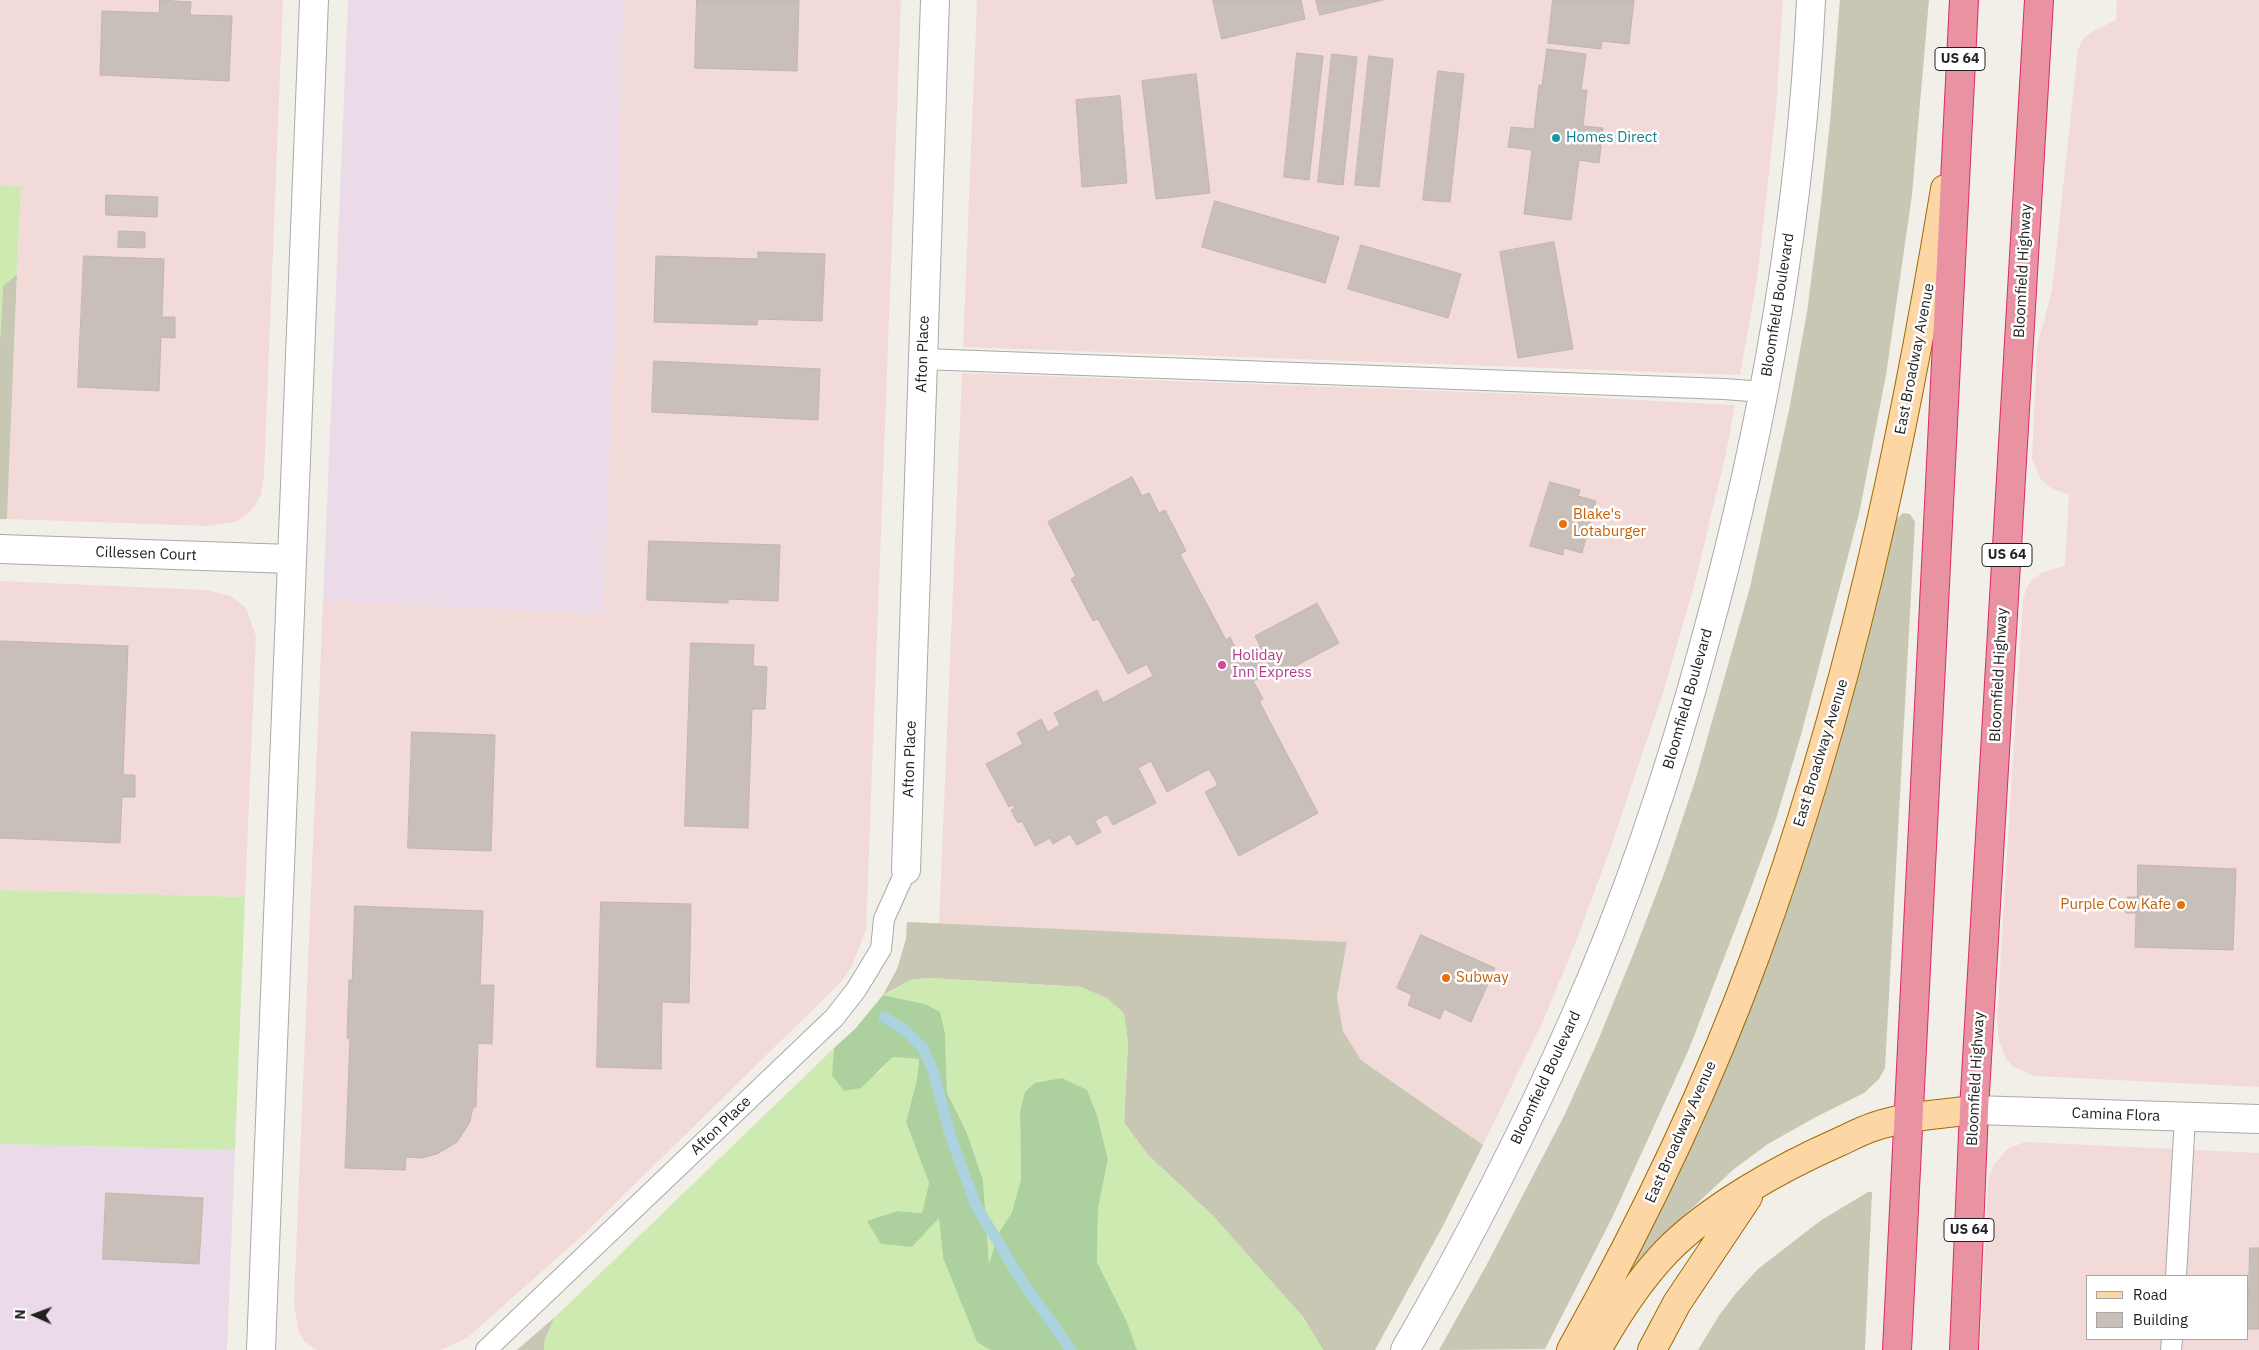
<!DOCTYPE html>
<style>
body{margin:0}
#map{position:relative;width:2259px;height:1350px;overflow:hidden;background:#f2efe9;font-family:"IBM Plex Sans",sans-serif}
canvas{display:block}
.legend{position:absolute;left:2086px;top:1275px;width:162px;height:65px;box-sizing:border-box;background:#fff;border:1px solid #a7a7a7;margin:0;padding:6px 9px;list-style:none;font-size:15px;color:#222}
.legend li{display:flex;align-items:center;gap:10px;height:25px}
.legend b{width:25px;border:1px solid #a7a7a7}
.north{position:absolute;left:10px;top:1290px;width:50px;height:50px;-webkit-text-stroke:4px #fff;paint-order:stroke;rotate:272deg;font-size:14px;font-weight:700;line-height:20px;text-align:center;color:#222}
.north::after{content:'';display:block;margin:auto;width:18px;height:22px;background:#222;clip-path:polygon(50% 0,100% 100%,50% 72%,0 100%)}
</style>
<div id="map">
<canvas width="2259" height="1350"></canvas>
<ul class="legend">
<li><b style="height:6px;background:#fcd6a4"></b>Road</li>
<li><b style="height:14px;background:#c7bfb8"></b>Building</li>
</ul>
<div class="north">N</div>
</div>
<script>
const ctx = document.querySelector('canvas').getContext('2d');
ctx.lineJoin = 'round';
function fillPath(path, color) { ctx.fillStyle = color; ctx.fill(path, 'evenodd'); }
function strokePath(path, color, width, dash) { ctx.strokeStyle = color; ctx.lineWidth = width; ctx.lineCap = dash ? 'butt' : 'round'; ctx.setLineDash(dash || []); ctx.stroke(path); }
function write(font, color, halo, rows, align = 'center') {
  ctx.font = font + ' "IBM Plex Sans",sans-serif'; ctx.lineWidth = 5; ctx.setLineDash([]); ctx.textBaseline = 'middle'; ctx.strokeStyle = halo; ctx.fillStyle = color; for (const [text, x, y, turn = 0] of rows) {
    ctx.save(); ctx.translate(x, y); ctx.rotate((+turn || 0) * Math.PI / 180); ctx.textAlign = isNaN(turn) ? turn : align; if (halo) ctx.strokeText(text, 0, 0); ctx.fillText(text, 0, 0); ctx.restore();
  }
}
fillPath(new Path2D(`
 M0 0H283L264 475 261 495 255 505 249 513 235 522 209 526 7 519 21 186 0 185Z
 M623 0H901L866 930 852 966 841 982 583 1235 467 1338 441 1350H317L304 1341 298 1330 294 1301 323 601 603 614 615 332Z
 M977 0H1783L1776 108 1766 200 1757 279 1740 375 963 347Z
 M2117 0H2259V1087L2034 1076 2014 1067 2006 1059 1999 1041 1997 1021 2006 869 2023 600 2026 589 2033 579 2043 572 2065 566 2069 495 2049 487 2040 478 2032 459 2037 347 2052 290 2078 49 2084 38 2095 30 2116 20Z
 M962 373 1521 394 1735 405 1725 458 1694 586 1662 696 1609 852 1575 944 1543 1021 1483 1145 1361 1060 1343 1031 1337 997 1347 942 939 924Z
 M0 581 206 590 231 596 246 608 256 636 245 897 0 890Z
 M2025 1142 2259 1153V1350H1980L1988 1178 1994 1165 2007 1149ZM2088 1276H2248V1339H2088Z`), '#f2dad9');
fillPath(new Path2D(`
 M348 0H623L615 332 603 614 323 601Z
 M0 1144 235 1150 227 1350H0Z`), '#ebdbe8');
fillPath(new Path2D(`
 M1840 0H1929L1912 195 1886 375 1859 514 1801 735 1776 819 1751 888 1689 1049 1612 1218 1545 1349 1439 1350 1486 1266 1565 1114 1597 1043 1636 947 1665 871 1696 778 1750 587 1789 410 1807 312 1820 212 1830 122Z
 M17 274 7 519H0V340L3 286Z
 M1903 513 1910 514 1915 522 1885 1068 1879 1079 1864 1093 1814 1118 1768 1144 1734 1169 1674 1225 1625 1289 1621 1284 1677 1175 1896 520Z
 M907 922 1347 942 1337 997 1343 1031 1361 1060 1483 1145 1444 1224 1375 1350H1323L1303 1317 1213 1216 1148 1155 1124 1123 1128 1040 1081 987 928 978 911 980 883 995 897 969 906 939Z
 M1868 1192H1872L1865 1350H1698L1720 1314 1737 1292 1758 1269 1820 1221Z
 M555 1317 545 1339 544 1350H517Z`), '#c7c7b4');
fillPath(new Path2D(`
 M0 185 21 186 17 274 3 286 0 340Z
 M0 890 245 897 235 1150 0 1144Z
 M928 978 1081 987 1107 998 1124 1013 1128 1040 1124 1123 1148 1155 1213 1216 1303 1317 1323 1350H1137L1127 1322 1097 1262 1098 1209 1108 1159 1097 1115 1087 1090 1020 1112 1021 1179 1012 1212 998 1234 989 1266 983 1180 967 1133 947 1093 945 1034 925 1004 883 995 911 980Z
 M834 1048 832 1075 877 1074 893 1057 919 1059 917 1079 906 1122 929 1183 922 1213 897 1211 868 1221 912 1247 939 1217 943 1258 977 1342 990 1350H544L545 1339 555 1317Z`), '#cdebb0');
fillPath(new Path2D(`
 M883 995 925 1004 940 1012 945 1034 947 1093 967 1133 983 1180 989 1264 998 1234 1012 1212 1021 1179 1020 1112 1025 1092 1035 1083 1062 1078 1087 1090 1097 1115 1108 1159 1098 1209 1097 1262 1127 1322 1137 1350H990L977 1342 943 1258 939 1218 912 1247 881 1244 867 1221 897 1211 922 1213 929 1183 906 1122 917 1079 919 1059 893 1057 861 1088 844 1091 832 1075 834 1048 855 1029Z`), '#add19e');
strokePath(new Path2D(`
 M884 1017 907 1032 923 1048 933 1071 950 1135 976 1206 1022 1281 1071 1350`), '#aad3df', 11);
const building = new Path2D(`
 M160 0 191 2 190 15 232 16 229 81 100 75 102 11 159 13Z
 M697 0H799L797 71 695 68Z
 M1213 0H1301L1305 19 1222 39Z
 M1316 0H1383L1320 15Z
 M1553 0H1634L1629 44 1602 41 1601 49 1548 43Z
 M1547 49 1586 54 1581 90H1587L1583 126 1603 128 1599 163 1579 160 1571 220 1524 214 1532 150 1508 147 1511 127 1534 129 1539 85H1542Z
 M1297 53 1323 56 1309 180 1284 177Z
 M1332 54 1357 57 1343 185 1318 182Z
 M1369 56 1393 59 1379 187 1355 185Z
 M1438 71 1464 74 1450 202 1423 200Z
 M1196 74 1210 193 1156 199 1142 81Z
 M1120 96 1127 183 1082 187 1076 100Z
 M106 195 158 197 157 217 106 215Z
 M1215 201 1339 237 1325 283 1202 247Z
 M119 231 145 232V248L118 247Z
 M1554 242 1573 349 1518 358 1500 252Z
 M1361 245 1461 274 1448 318 1348 289Z
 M758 252 825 254 822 321 758 319 757 325 654 322 656 256 758 259Z
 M84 256 164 259 162 317H175V338L161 337 159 391 78 387Z
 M654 361 820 369 818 420 652 412Z
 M1132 477 1142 496 1149 493 1159 513 1165 510 1186 551 1180 554 1226 640 1230 637 1239 655 1246 651 1247 653 1260 646 1255 636 1317 603 1339 643 1277 676 1272 667 1258 674 1260 678 1253 681 1263 699 1259 701 1318 813 1239 856 1205 792 1218 785 1209 769 1167 792 1151 761 1138 768 1156 803 1113 825 1107 814 1095 821 1101 832 1077 845 1070 834 1053 844 1050 838 1035 846 1022 821 1018 823 1011 810 1015 808 1013 805 1009 807 986 764 1023 744 1017 733 1041 719 1048 732 1060 725 1054 713 1097 690 1103 703 1153 676 1147 664 1128 674 1098 619 1093 621 1071 579 1076 576 1048 522Z
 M1550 482 1580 490 1578 496 1596 501 1582 553 1564 548 1563 555 1530 546Z
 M649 541 780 545 778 601 728 599V603L647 600Z
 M0 641 128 646 123 775H135V797H122L120 843 0 838Z
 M691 643 754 645 753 666 767 667 765 709H752L748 828 685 826Z
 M412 732 495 735 491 851 408 848Z
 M2138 865 2236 869 2233 950 2135 947 2136 913H2126L2127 897H2137Z
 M601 902 691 904 689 1003 662 1002 661 1069 597 1067Z
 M355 906 483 911 480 985H494L492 1044 478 1043 476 1107H473L470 1122 457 1142 437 1154 422 1158 406 1157 405 1170 345 1168 350 1039 347 1038 349 980H352Z
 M1421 935 1495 968 1471 1022 1444 1009 1440 1019 1408 1005 1412 995 1397 988Z
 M106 1193 203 1198 199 1264 103 1259Z
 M2250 1248H2259V1329H2248Z`);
fillPath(building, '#c7bfb8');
strokePath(building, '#c4b6ab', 1);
const lane = new Path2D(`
 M923 359 1724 389 1764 392
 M2176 1276 2185 1117
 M486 1350 834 1018 856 990 881 949 884 919 906 870
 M2171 1350 2172 1339`);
const street = new Path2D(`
 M0 549 291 559
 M906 870 935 0
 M1974 1110 2259 1119
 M261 1350 314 0
 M1405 1350C1467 1243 1524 1132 1574 1019 1629 895 1672 765 1707 634 1764 426 1801 215 1811 0`);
const primary = new Path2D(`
 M1571 1350C1642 1223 1706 1091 1756 954 1847 706 1902 449 1945 189
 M1597 1350C1616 1316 1639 1280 1667 1251 1710 1207 1782 1167 1839 1142 1850 1137 1861 1131 1873 1127 1905 1116 1941 1114 1974 1110
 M1652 1350 1677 1303 1748 1197`);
const highway = new Path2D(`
 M1897 1350 1964 0
 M1964 1350 1974 1110 2039 0`);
strokePath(lane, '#a9a9a9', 22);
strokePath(street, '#a9a9a9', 30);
strokePath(primary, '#a06b00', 30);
strokePath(highway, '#dc2a67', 30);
strokePath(lane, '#fff', 20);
strokePath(street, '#fff', 28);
strokePath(primary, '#fcd6a4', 28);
strokePath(highway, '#e892a2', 28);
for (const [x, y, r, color] of [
 [1556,138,5,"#0f9aa8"],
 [1563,524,5,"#e8710a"],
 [1222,665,5,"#d1479c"],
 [2181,905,5,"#e8710a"],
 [1446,978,5,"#e8710a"]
]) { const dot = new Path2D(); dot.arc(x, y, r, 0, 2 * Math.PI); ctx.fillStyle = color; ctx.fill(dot); strokePath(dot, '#fff', 2); }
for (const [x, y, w] of [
 [1960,59,50],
 [2007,555,50],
 [1969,1230,50]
]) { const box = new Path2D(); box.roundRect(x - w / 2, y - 11.5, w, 23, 4); ctx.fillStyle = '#fff'; ctx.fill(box); strokePath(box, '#222', 1); }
write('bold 14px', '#222', null, [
 ["US 64",1960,59],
 ["US 64",2007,555],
 ["US 64",1969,1230]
]);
write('15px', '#0d838f', '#fff', [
 ["Homes Direct",1566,138]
], 'left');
write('15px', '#222', '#fff', [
 ["Bloomfield Highway",2023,271,-87],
 ["Bloomfield Boulevard",1778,305,-81],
 ["Afton Place",923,354,-88],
 ["East Broadway Avenue",1915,359,-79],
 ["Cillessen Court",146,554,2],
 ["Bloomfield Highway",1999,675,-87],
 ["Bloomfield Boulevard",1688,699,-74],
 ["East Broadway Avenue",1821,753,-73],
 ["Afton Place",910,759,-88],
 ["Bloomfield Boulevard",1546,1078,-65],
 ["Bloomfield Highway",1976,1079,-87],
 ["Camina Flora",2116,1115,2],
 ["Afton Place",721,1126,-44],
 ["East Broadway Avenue",1681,1132,-66]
]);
write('15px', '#c56008', '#fff', [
 ["Blake's",1573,515],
 ["Lotaburger",1573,532],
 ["Purple Cow Kafe",2171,905,"right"],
 ["Subway",1456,978]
], 'left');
write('15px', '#b23c85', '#fff', [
 ["Holiday",1232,656],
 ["Inn Express",1232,673]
], 'left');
</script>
